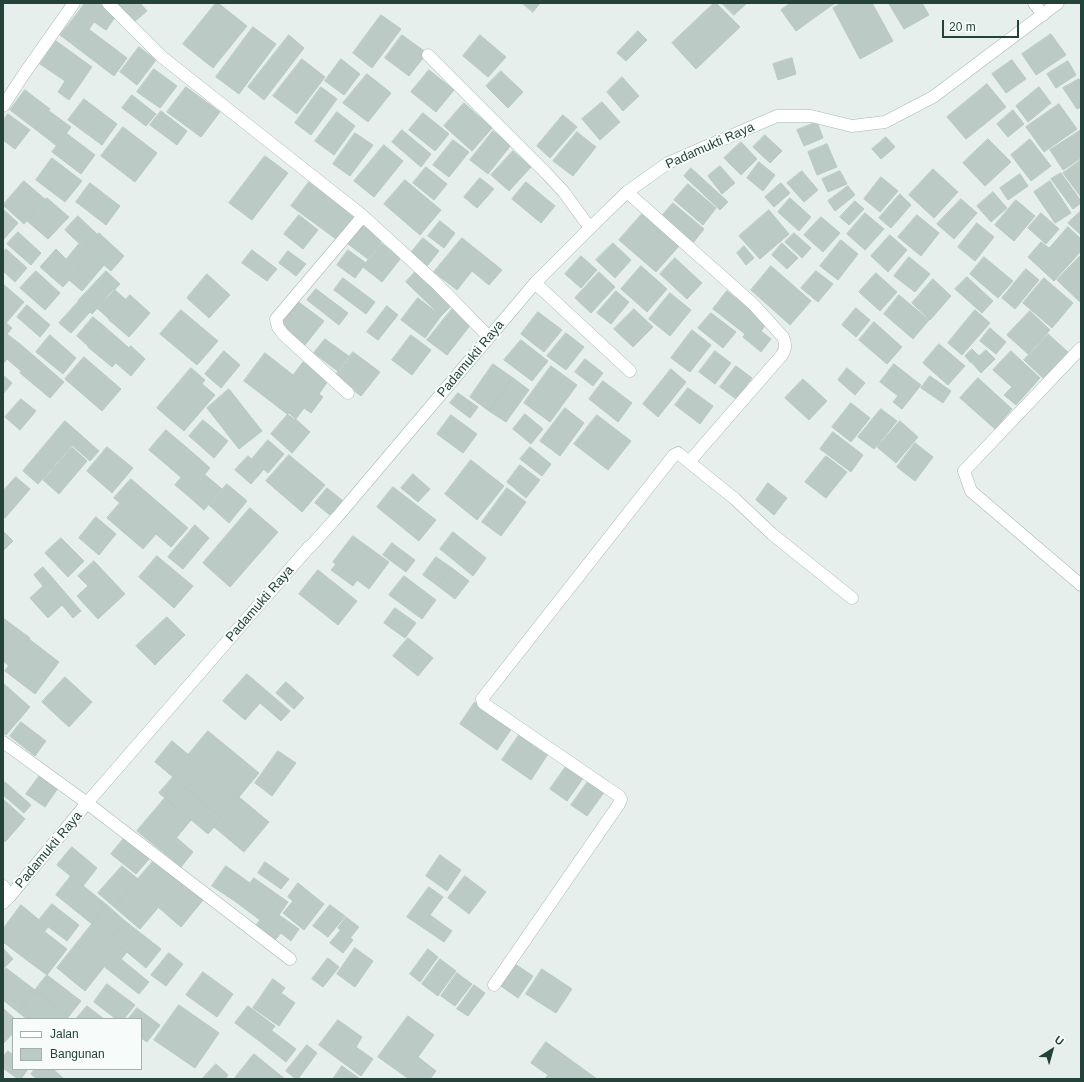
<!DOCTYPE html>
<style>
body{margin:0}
#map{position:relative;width:1084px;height:1082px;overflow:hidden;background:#e6efeb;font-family:Helvetica,sans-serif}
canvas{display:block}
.frame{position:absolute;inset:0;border:4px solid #24423a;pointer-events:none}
.legend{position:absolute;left:12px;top:1018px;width:130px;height:52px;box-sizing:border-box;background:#f7fbf9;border:1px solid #a3b1ad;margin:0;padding:5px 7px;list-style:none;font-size:12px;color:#24423a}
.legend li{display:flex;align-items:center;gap:8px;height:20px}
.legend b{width:20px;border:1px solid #a3b1ad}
.north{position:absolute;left:1032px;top:1030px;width:40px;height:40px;-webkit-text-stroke:3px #f7fbf9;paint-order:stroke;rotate:37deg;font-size:11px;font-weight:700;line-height:16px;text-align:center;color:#24423a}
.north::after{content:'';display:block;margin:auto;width:14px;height:18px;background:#24423a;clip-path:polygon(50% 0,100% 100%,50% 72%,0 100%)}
.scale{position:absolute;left:942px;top:20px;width:77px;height:18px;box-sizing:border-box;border:2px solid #24423a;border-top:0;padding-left:5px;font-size:12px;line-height:14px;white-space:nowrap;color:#24423a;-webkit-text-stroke:3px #f7fbf9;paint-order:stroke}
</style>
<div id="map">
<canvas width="1084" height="1082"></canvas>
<div class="frame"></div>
<ul class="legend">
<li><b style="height:5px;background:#fff"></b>Jalan</li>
<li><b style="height:11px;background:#bbcac4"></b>Bangunan</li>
</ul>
<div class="north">U</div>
<div class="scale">20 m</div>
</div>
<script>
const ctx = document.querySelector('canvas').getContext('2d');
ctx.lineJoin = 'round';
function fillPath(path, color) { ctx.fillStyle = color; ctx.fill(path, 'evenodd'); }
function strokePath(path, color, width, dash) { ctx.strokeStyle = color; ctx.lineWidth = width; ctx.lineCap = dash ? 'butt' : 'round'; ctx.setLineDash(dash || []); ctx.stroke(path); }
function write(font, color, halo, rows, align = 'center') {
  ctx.font = font + ' Helvetica,sans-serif'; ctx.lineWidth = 4; ctx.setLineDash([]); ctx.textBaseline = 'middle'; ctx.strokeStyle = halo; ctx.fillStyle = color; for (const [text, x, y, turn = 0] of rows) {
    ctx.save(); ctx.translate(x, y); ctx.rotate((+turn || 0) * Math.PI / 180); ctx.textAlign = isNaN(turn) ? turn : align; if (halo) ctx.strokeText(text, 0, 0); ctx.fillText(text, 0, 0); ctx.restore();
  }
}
const building = new Path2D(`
 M85 3H99L116 16 106 30 94 22 89 29 74 18Z
 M116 3H140L147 11 134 22Z
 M216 3H218L247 26 213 68 183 44Z
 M522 3H540L533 12Z
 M714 3H716L740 27 696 69 672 43Z
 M722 3H747L734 15Z
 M791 3H835L796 31 781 10Z
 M842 3H872L893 41 860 59 833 8Z
 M892 3H922L929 15 904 29 889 4Z
 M381 15 401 29 372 68 353 53Z
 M74 18 127 58 114 76 60 35Z
 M253 27 276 44 239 94 216 77Z
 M638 31 647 40 626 61 617 53Z
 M1051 34 1066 55 1036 75 1022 54Z
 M289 35 304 48 264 100 248 87Z
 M402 35 427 53 409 76 385 58Z
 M480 35 506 57 488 77 463 56Z
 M56 41 92 67 69 100 58 92 65 81 40 64Z
 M139 47 156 60 137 85 120 72Z
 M792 58 796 74 778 80 773 64Z
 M302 59 325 77 297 114 273 96Z
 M341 59 360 74 344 95 325 81Z
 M1012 60 1026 79 1006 93 992 74Z
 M1068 61 1076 75 1056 88 1047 74Z
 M154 69 177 86 160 108 137 92Z
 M429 70 454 90 436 112 411 92Z
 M501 71 523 92 508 108 486 86Z
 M367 74 391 93 368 122 343 103Z
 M622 77 639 96 623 111 607 92Z
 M1079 79 1081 81V107L1077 109 1063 88Z
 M987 84 1006 107 966 139 947 117Z
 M186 87 220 112 201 137 167 112Z
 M321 87 337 99 311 135 295 123Z
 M1039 87 1051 103 1028 122 1016 106Z
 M25 90 50 109 35 129 10 110Z
 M132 95 156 114 146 126 122 108Z
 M84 99 117 124 102 145 68 120Z
 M602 102 620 122 600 140 582 119Z
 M464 103 492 128 472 151 444 126Z
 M1059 104 1077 129 1044 152 1026 127Z
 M1013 110 1024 124 1008 137 997 124Z
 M49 111 71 127 57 146 35 129Z
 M161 111 187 131 177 145 150 125Z
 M337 112 355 126 334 155 315 141Z
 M423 113 449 134 435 151 409 130Z
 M8 114 30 130 15 149 3 140V121Z
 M563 115 577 127 550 158 537 146Z
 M817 122 823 138 804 146 797 130Z
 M123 127 157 153 135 182 101 156Z
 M402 130 431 154 421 167 392 142Z
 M1081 130V158L1063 170 1050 150Z
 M493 131 511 145 488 174 470 160Z
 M577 132 596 147 573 176 553 161Z
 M66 133 95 155 81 174 52 152Z
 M355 133 373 145 350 176 333 164Z
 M765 135 782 151 770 163 753 147Z
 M886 137 895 147 881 159 872 149Z
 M988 139 1011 162 985 186 963 163Z
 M1030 139 1051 166 1031 181 1011 155Z
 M453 140 469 152 449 177 433 165Z
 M741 142 757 159 741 175 724 158Z
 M827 144 837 167 817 175 808 152Z
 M384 145 403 161 374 197 354 181Z
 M513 151 531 167 509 191 491 175Z
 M265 156 288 173 252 220 229 203Z
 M52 158 82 181 65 202 36 180Z
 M1081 160V197L1063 173Z
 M759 162 775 175 763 191 747 178Z
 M720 166 735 183 722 194 708 176Z
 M426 167 447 184 434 200 413 183Z
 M691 168 728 202 720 210 684 176Z
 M933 169 958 192 934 218 909 195Z
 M802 171 818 190 804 202 787 183Z
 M840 171 847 184 828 192 822 179Z
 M1061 173 1081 201V203L1073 209 1051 179Z
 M1020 174 1028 186 1008 200 1000 188Z
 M881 177 898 191 880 212 864 199Z
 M480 178 494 189 477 208 464 197Z
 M405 180 441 210 420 235 384 204Z
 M24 181 46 200 24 224 3 205Z
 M1050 181 1071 213 1055 223 1034 192Z
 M309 182 354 216 336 239 291 206Z
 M526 182 555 206 541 223 512 199Z
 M90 183 120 206 106 225 76 202Z
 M781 183 790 193 774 207 765 197Z
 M688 184 716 208 703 225 674 200Z
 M848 186 855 195 835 211 828 201Z
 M993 192 1007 208 991 222 977 206Z
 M900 194 911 205 891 228 879 218Z
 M47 198 69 217 48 239 27 221Z
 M790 198 811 217 799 231 778 212Z
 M961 199 977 213 954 239 937 224Z
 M1016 200 1035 216 1014 241 995 225Z
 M855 201 864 209 849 225 840 217Z
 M673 203 704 229 693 243 661 217Z
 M3 209 18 223 3 240Z
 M769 210 789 234 760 259 739 236Z
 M1081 211V235L1068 223Z
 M865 213 884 229 865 250 847 234Z
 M1041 213 1059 229 1046 244 1028 228Z
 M642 214 679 246 656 272 619 240Z
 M299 215 318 230 303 249 284 234Z
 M917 215 939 233 921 256 898 237Z
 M78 216 98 235 85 249 65 230Z
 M821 217 840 233 823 252 804 235Z
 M440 221 455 233 444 248 428 236Z
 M977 223 994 237 975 261 958 247Z
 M362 225 382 240 368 259 348 244Z
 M1068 227 1081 239V251L1054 281 1028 257 1041 242 1049 248Z
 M18 232 41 253 31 265 7 244Z
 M99 233 124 256 111 271 85 249Z
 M794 233 811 248 802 258 785 242Z
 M890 235 907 250 888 272 871 256Z
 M423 238 439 251 427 266 410 254Z
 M462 238 502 270 489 285 472 271 457 290 434 272Z
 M841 240 858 254 838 280 820 266Z
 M381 243 401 258 382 282 363 267Z
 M613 243 631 260 615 278 596 260Z
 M782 243 798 258 787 269 772 255Z
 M79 244 91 255 63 287 40 267 56 249 66 259Z
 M744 246 754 258 746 265 737 253Z
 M6 249 27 268 15 282 3 271V252Z
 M252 250 277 269 267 281 242 263Z
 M348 250 366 263 355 278 337 265Z
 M288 251 306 264 296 276 279 263Z
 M92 254 104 265 82 291 69 280Z
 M1081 255V303L1057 280Z
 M581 256 597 270 581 288 565 274Z
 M909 257 930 274 915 292 894 276Z
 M984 257 1013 281 998 298 970 274Z
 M675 258 702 283 687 299 660 274Z
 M641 266 667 289 647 312 621 289Z
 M771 266 811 301 790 325 751 290Z
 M1026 269 1039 280 1015 309 1002 298Z
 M36 271 60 293 45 310 20 288Z
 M106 271 120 284 92 314 78 301Z
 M416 271 451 306 441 316 406 282Z
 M816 271 833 284 818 302 801 288Z
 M599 272 615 287 591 313 575 298Z
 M876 273 897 292 880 311 859 292Z
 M207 274 230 295 209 318 187 298Z
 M967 277 993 301 982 313 955 289Z
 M343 278 375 302 366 314 334 290Z
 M1044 278 1073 303 1052 328 1023 303Z
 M933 279 951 296 930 320 912 303Z
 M3 284 24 302 6 323 3 320Z
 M114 289 126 300 109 319 97 308Z
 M316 289 348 313 339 325 307 300Z
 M616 291 629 302 611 324 597 313Z
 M727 291 767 323 761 331 771 339 761 352 743 337 745 334 713 309Z
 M670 293 691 310 670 336 649 319Z
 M130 295 150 313 129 337 109 320Z
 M899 295 929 320 913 339 884 314Z
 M418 298 441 316 425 338 401 320Z
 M296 300 324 321 305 345 278 325Z
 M79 301 90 312 71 333 59 323Z
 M27 305 50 325 40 337 17 317Z
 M387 306 398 315 378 340 367 332Z
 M453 308 472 323 447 355 427 340Z
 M856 308 870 320 856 337 842 325Z
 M634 309 653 327 633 347 614 329Z
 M181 310 218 341 197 365 160 334Z
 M975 310 990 323 962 355 948 343Z
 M1030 311 1050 330 1028 354 1007 335Z
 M538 312 562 330 544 352 521 334Z
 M711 313 736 332 723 348 698 328Z
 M93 317 105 327 88 346 77 336Z
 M3 320 12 328 3 339Z
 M874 322 902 347 887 364 859 340Z
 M105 327 129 348 112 367 88 347Z
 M990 328 1006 342 996 354 980 341Z
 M692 330 711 345 690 372 671 358Z
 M566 333 584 347 566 370 547 356Z
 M7 334 20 344 3 364V339Z
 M1048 334 1069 353 1045 380 1024 360Z
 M50 335 76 358 63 374 36 352Z
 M411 335 431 350 412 375 392 360Z
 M325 339 350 357 339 372 314 353Z
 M521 340 548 361 532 381 504 360Z
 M20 344 34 356 21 371 7 359Z
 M939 344 965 366 948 385 923 363Z
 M131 346 145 359 131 376 116 363Z
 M972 349 979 356 971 363 965 356Z
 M986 350 995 359 981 373 972 363Z
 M224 351 240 365 221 388 205 374Z
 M715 351 731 363 715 384 699 372Z
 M1011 351 1040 378 1016 405 1004 395 1012 387 993 370Z
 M353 352 380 372 361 396 335 376Z
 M265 353 293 375 303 362 328 381 319 394 323 397 311 413 304 408 295 420 244 381Z
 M34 356 64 382 50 398 20 373Z
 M84 357 121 389 102 411 65 379Z
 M585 359 603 373 593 386 575 372Z
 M493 364 513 378 489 411 470 397Z
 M894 364 921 385 902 409 893 402 898 396 880 382Z
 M551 366 577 385 550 422 524 403Z
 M736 366 752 378 736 399 720 387Z
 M191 368 205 380 171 420 157 408Z
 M847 368 865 383 855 395 838 380Z
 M671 369 686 382 658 417 643 404Z
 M3 375 12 383 3 394Z
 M930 376 951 391 943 403 921 388Z
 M513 378 529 390 506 422 489 411Z
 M978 378 1012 409 995 429 960 398Z
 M803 379 827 401 809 420 785 398Z
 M603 381 632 403 618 422 589 399Z
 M202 384 215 395 184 431 171 420Z
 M688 388 713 406 700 424 675 405Z
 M229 389 262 431 239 449 207 408Z
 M458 393 478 407 470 418 450 403Z
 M21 399 36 411 20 430 5 417Z
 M851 403 870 418 851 442 832 427Z
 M565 408 584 423 560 456 540 441Z
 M881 409 897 421 874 449 858 437Z
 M289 413 310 432 292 453 271 434Z
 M525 414 543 429 531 444 513 429Z
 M451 415 477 434 463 453 437 434Z
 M597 415 631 441 608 470 574 444Z
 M203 420 228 441 214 458 189 436Z
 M65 421 81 435 38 484 23 471Z
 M900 421 918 437 896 463 877 447Z
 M166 430 199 458 182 478 149 450Z
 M833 432 863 455 851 472 820 449Z
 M81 435 99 451 90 461 72 445Z
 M268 440 284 454 268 473 252 459Z
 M915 443 933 457 915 481 897 467Z
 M72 447 87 461 59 494 43 480Z
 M107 447 133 468 112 493 87 471Z
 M530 447 551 464 542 476 520 459Z
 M289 455 325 485 302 512 266 481Z
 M248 456 264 469 251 484 235 470Z
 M826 456 847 472 826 498 805 482Z
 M199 458 210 468 187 495 175 485Z
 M471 460 504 486 477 520 445 494Z
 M520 465 540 480 526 498 507 482Z
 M204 474 222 489 204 510 187 495Z
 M413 474 430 489 418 502 401 488Z
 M16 477 30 489 5 518 3 516V491Z
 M131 479 188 528 171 547 114 498Z
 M768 483 787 498 774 515 756 500Z
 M227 484 247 501 229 523 209 505Z
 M393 487 436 520 419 541 377 507Z
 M327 488 343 501 330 515 315 503Z
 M507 488 526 502 501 536 482 522Z
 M120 503 156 534 143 549 107 518Z
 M250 508 278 532 230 587 203 563Z
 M96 517 116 534 99 555 79 538Z
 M195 525 209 538 183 569 168 557Z
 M3 531 13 541 3 551Z
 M453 532 486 558 473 576 440 549Z
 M353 536 389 562 369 589 357 580 353 586 331 570 336 564 333 562Z
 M61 538 84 561 68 577 45 553Z
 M392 543 415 560 406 572 383 555Z
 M157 556 193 586 174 608 139 577Z
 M436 557 452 568 438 586 423 575Z
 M94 561 125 594 98 619 77 596 88 586 78 576Z
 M43 567 81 611 73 618 62 605 48 618 30 598 43 586 34 575Z
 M452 568 469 581 455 599 438 586Z
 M318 570 357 601 338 625 299 594Z
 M404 576 436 600 422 619 389 595Z
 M395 608 416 623 405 638 384 623Z
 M167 617 185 635 155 665 136 646Z
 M3 618 30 638 9 666 3 661Z
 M408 638 433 658 418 676 393 656Z
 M29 639 59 662 35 694 5 671Z
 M247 674 290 711 281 721 260 703 245 720 223 701Z
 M65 677 92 702 69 727 42 702Z
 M286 682 304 698 294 709 276 693Z
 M3 683 30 707 6 735 3 732Z
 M475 702 512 728 497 750 460 724Z
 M21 722 46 741 35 756 10 736Z
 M208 731 259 773 239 797 188 755Z
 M521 732 550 751 531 780 502 760Z
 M172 741 239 797 222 818 155 762Z
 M278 751 296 763 272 796 255 783Z
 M567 765 584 777 567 801 550 789Z
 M40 775 58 788 45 807 26 794Z
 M173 777 222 818 208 834 159 793Z
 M589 780 605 791 587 816 571 805Z
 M5 782 31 805 24 813 3 795V784Z
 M239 797 269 822 244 852 214 827Z
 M165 798 191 820 164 853 137 831Z
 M3 799 25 819 5 842 3 840Z
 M125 837 150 858 136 874 111 854Z
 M177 838 193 852 181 867 164 853Z
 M72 847 97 868 83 886 57 865Z
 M440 855 461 870 447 891 426 876Z
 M155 859 181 881 140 929 114 907Z
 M265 862 289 879 281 889 258 873Z
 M122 866 138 879 114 907 98 893Z
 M226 866 250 883 236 902 212 886Z
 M71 876 107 905 92 924 56 895Z
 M465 876 486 892 469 914 448 898Z
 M254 878 278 895 260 920 236 902Z
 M181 881 203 900 181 927 158 907Z
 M298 883 324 904 304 930 283 913 293 901 288 897Z
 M429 887 443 897 430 915 452 931 444 942 407 917Z
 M278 895 288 902 279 915 299 929 291 941 281 933 275 940 256 926Z
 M52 904 79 925 67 941 39 920Z
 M21 905 48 927 24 958 3 942V929Z
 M107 905 125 921 110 938 92 924Z
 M330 905 345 916 328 937 313 926Z
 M346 917 359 927 350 938 338 928Z
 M125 921 161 949 146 968 110 938Z
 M92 924 127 952 111 972 76 944Z
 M341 930 353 940 343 953 330 943Z
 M45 932 67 949 47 975 24 958Z
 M76 944 104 967 85 991 57 968Z
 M3 948 13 959 3 969Z
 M355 948 373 961 355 987 337 974Z
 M428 949 438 957 420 982 410 974Z
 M169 953 183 964 166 986 151 975Z
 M328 958 339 967 323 987 312 979Z
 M121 959 149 982 139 994 111 972Z
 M440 959 456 971 438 996 422 984Z
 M512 962 533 976 518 998 498 984Z
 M6 968 35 990 18 1012 3 1000V972Z
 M542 969 572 989 556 1013 526 994Z
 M203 972 233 994 217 1017 186 995Z
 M457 973 472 984 455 1006 441 996Z
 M47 975 81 1001 69 1016 35 990Z
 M273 979 285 988 281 993 295 1003 279 1026 253 1008Z
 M107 984 135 1005 124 1019H116L94 1002Z
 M474 985 485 993 468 1016 457 1009Z
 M35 990 69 1016 67 1019H27L18 1012Z
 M179 1005 219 1033 195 1068 154 1040Z
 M87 1006 104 1019H76Z
 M248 1006 275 1026 262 1043 235 1023Z
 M137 1008 160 1025 147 1042 141 1038V1019H128Z
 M4 1009 15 1019H13V1033L3 1044V1010Z
 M408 1016 434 1035 418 1057 436 1071 430 1079H409L378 1057Z
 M338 1020 362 1037 356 1047 373 1059 361 1076 319 1045Z
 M271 1030 296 1049 286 1062 262 1043Z
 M546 1042 597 1079H545L548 1075 531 1063Z
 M307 1045 317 1053 298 1079H296L286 1071Z
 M8 1051 13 1055V1069H28L21 1079H18L3 1068V1057Z
 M254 1054 285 1079H234Z
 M216 1064 228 1075 225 1079H202Z
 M342 1066 360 1079H333Z
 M35 1069H53L64 1079H37L31 1074Z`);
fillPath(building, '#bbcac4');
strokePath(building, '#b8c9c2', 1);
const street = new Path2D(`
 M108 3 162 57 363 216 436 283 489 337
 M1034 3 1043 15
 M428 55 546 173 563 191 590 228
 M3 106 24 74 74 3
 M627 192 753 304 783 337C786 344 786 348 782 355L689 462
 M535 283 630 371
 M1081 348 964 471 971 491 1081 585
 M348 393 283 334 278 327 276 319 363 216
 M3 742 87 803 290 959
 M3 886 10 896
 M494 985 619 804 621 799 619 796 483 703 482 699 674 455 678 453 679 454 735 499 772 534 852 598`);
const secondary = new Path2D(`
 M3 903 10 896 87 803 309 547H310L338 516 535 283 590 228 627 192 668 163 777 116H811L852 126 885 122 933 97 1058 3`);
strokePath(street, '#a8b8b2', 13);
strokePath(secondary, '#a4bbb3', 13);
strokePath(street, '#fff', 12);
strokePath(secondary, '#fff', 12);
write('13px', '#24423a', '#f7fbf9', [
 ["Padamukti Raya",710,146,-24],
 ["Padamukti Raya",471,359,-50],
 ["Padamukti Raya",260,604,-49],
 ["Padamukti Raya",49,850,-50]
]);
</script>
